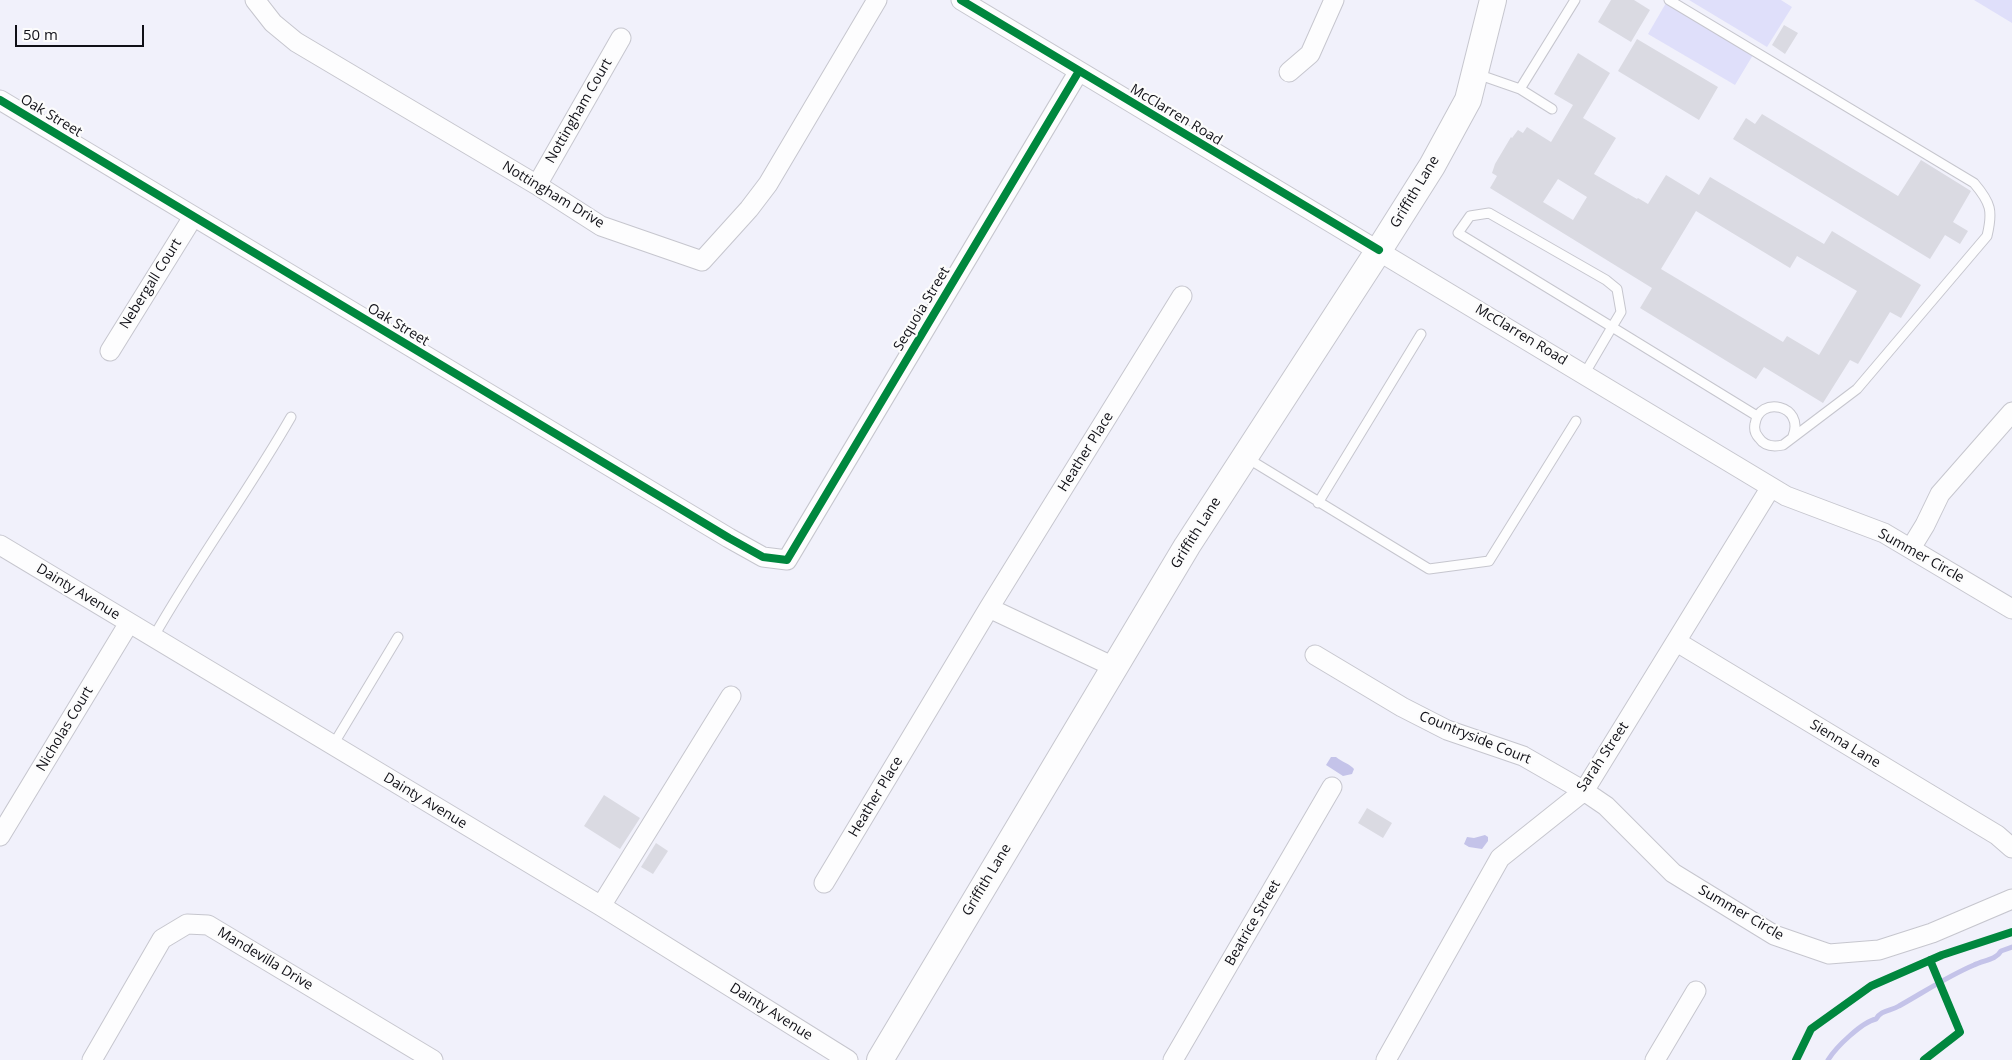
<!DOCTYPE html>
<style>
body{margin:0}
#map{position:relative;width:2012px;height:1060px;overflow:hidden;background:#f1f1fb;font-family:"Open Sans",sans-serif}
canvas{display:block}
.scale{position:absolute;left:15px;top:25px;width:129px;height:22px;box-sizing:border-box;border:2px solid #101017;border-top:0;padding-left:6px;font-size:15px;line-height:18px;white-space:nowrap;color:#101017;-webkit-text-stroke:4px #fcfcfc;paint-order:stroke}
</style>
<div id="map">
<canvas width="2012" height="1060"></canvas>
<div class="scale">50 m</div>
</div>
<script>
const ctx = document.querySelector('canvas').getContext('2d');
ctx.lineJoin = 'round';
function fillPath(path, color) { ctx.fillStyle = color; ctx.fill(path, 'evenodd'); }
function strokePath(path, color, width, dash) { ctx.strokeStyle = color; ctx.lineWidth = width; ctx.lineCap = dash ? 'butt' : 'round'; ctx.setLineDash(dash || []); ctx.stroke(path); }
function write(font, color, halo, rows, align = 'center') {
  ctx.font = font + ' "Open Sans",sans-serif'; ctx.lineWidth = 4.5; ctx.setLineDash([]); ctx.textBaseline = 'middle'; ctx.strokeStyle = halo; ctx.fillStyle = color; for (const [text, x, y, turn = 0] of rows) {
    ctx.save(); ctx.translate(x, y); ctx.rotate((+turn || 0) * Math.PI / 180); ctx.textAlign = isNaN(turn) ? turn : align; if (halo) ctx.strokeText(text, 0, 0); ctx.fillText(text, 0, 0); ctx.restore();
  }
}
fillPath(new Path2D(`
 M1689 0H1781L1792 7 1767 47Z
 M1974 0H2012V23Z
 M1666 3 1753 55 1735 85 1648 34Z`), '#dfdffa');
fillPath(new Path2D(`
 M1331 757H1336C1342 762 1350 764 1354 769L1352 774 1343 776 1326 765Z
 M1485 835 1488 837V841L1482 849 1469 847 1464 844 1467 837 1474 838Z`), '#c4c3e9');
strokePath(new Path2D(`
 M1828 1060C1836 1047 1862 1022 1876 1019 1881 1010 1891 1011 1899 1006 1924 992 1948 976 1974 965 1984 960 1996 960 2001 951L2012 947`), '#c4c3e9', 5);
fillPath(new Path2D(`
 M1611 0H1634L1650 10 1631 42 1598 22Z
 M1784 25 1798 33 1785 54 1772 45Z
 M1637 39 1718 87 1699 120 1618 71Z
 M1578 53 1610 73 1583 118 1616 138 1594 174 1637 199 1638 198 1648 204 1666 175 1699 195 1710 177 1824 244 1832 231 1921 285 1901 318 1890 312 1858 364 1850 360 1823 403 1764 367 1756 379 1640 308 1652 288 1490 188 1497 176 1492 173 1495 164 1511 137 1512 138 1518 130 1523 133 1527 127 1551 142 1573 105 1554 94ZM1558 179 1587 197 1573 220 1543 202ZM1696 211 1790 268 1797 256 1857 291 1819 355 1787 336 1783 342 1661 269Z
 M1762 114 1898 196 1921 160 1971 191 1953 222 1968 231 1960 244 1945 235 1930 259 1733 139 1746 118 1755 124Z
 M604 795 640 818 620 849 584 826Z
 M1367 808 1392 823 1383 838 1358 823Z
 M656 843 668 851 653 874 641 867Z`), '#dadae2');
const lane = new Path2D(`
 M1669 0 1974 183C1991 203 1993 211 1987 236L1857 389 1783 445C1774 447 1765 447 1759 438 1755 434 1754 429 1755 424 1759 395 1805 405 1793 436
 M1477 74 1520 89 1552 109
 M1520 89 1575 0
 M1489 213 1606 280 1617 289 1621 312 1612 327 1458 233 1470 216Z
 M1585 373 1612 327 1757 416
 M1247 458 1429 569 1489 561 1576 421
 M1318 503 1421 334
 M153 638C196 562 248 492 291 417
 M333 745 398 637`);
const street = new Path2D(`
 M255 0 273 23 296 42 537 185 601 226 702 261 749 209 768 184 877 0
 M961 0 1786 496 1884 533 2012 609
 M1289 72 1310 54 1334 0
 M0 100 729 538 763 557 787 560 1079 71
 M537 185 621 38
 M110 351 193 217
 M0 545 601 906 848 1060
 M1911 548 1925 525 1940 494 2012 412
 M989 608 1114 667
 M1677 642 1997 835 2012 848
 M1315 655 1402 707 1447 730 1523 756 1584 791 1606 806 1673 873 1774 935 1829 954 1879 950 1932 933 2012 899
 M0 836 129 623
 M824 883 989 608 1182 296
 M601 906 731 696
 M92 1060 162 939 187 924 208 925 433 1060
 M1173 1060 1332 787
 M1386 1060 1500 858 1584 791 1771 487
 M1655 1060 1696 991`);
const secondary = new Path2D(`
 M880 1060 1187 546 1379 250 1432 166 1468 100 1493 0`);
strokePath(lane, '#c6c6ce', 11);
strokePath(street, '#c6c6ce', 21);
strokePath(secondary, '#c6c6ce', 28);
strokePath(lane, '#fdfdfe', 9);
strokePath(street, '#fdfdfe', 19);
strokePath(secondary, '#fdfdfe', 26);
strokePath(new Path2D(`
 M961 0 1379 250
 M0 100 729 538 763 557 787 560 1079 71
 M1796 1060 1811 1029 1871 986 1942 955 2012 932
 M1924 1060 1960 1032 1930 960`), '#00873e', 8);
write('14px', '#101017', '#fcfcfc', [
 ["Nottingham Court",579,111,-60],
 ["McClarren Road",1176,115,31],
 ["Oak Street",51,116,31],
 ["Griffith Lane",1415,192,-59],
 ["Nottingham Drive",553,195,31],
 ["Nebergall Court",151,284,-58],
 ["Sequoia Street",922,309,-59],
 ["Oak Street",398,325,31],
 ["McClarren Road",1521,335,31],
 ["Heather Place",1086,452,-58],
 ["Griffith Lane",1196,533,-58],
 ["Summer Circle",1921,556,29],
 ["Dainty Avenue",78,592,31],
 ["Nicholas Court",65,729,-59],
 ["Countryside Court",1475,738,22],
 ["Sienna Lane",1845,744,31],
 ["Sarah Street",1603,757,-56],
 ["Heather Place",876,797,-59],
 ["Dainty Avenue",425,801,31],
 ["Griffith Lane",987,880,-59],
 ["Summer Circle",1741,913,30],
 ["Beatrice Street",1253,923,-60],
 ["Mandevilla Drive",265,959,31],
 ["Dainty Avenue",771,1012,32]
]);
</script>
